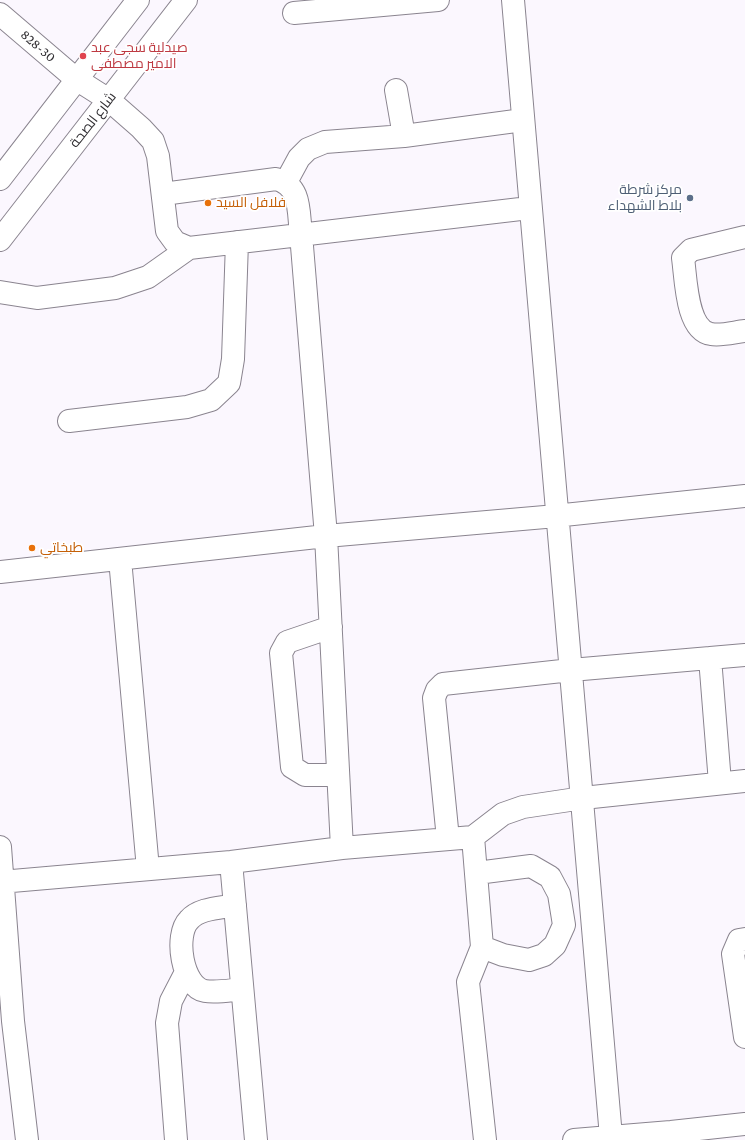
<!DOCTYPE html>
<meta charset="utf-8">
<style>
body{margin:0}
canvas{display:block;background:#fbf7fe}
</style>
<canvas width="745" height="1140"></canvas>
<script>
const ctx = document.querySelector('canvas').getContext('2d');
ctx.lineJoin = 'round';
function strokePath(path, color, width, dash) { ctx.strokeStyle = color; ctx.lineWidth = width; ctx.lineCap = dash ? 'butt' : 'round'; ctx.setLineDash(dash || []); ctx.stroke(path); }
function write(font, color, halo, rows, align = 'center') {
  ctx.font = font + ' "Crimson Pro",Cairo,serif'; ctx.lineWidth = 3.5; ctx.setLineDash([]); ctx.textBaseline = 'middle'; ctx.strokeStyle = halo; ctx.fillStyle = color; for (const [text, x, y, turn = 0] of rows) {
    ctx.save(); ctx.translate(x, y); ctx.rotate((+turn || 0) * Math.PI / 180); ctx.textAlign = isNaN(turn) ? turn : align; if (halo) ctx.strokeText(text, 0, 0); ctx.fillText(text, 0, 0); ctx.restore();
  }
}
const minor = new Path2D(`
 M513 0C544 379 580 758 611 1137
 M294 13 438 0
 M0 14 76 79 109 100 141 128 153 141 158 156 167 231 175 242 189 248 529 208
 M396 90 404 136
 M0 179 138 0
 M286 182 299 158 308 149 325 142 404 136 523 120
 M163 194 276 179C302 186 298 212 301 234L326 536 342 848
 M745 237 691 250 683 258C686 278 686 330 711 334 721 336 735 332 745 331
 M0 240 186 0
 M0 292 37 298 115 288 148 277 189 248
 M69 421 187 407 211 400 229 383 233 359 237 242
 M120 559 148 869
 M0 572 326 536 545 517 745 496
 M331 627 287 642 281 653 292 767 305 775H338
 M710 658 720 783
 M473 837 482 947 468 982 485 1140
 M448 839 434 698 437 690 443 684 571 670 745 655
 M0 847 13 1021 27 1140
 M231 862 256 1140
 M477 873 531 866 550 877 559 894 564 925 555 945 544 955 529 960 503 955 482 947
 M0 882 231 862 342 848 473 837 503 814 523 807 583 798 745 781
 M235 905C221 908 199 908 189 920 174 935 182 987 205 991 217 993 231 990 242 989
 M745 939 739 940 733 954 745 1037
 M176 1140 167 1023 171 1001 186 972
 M574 1140 671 1132 745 1124`);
strokePath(minor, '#8a848f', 24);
strokePath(minor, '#fff', 22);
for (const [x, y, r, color] of [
 [83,56,4,"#e0444e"],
 [690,198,4,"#5c6f8a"],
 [208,203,4,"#e8710a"],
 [32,548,4,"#e8710a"]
]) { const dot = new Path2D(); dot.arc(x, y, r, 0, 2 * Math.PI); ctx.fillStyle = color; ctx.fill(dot); strokePath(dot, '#fff', 1.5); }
write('14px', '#312f33', '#fff', [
 ["828-30",38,46,41],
 ["شارع الصحة",93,120,-52]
]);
write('14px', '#be3a42', '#fff', [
 ["صيدلية سجى عبد",91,48],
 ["الامير مصطفى",91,64]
], 'left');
write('14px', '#4e5e75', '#fff', [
 ["مركز شرطة",682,190],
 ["بلاط الشهداء",682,206]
], 'right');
write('14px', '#c56008', '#fff', [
 ["فلافل السيد",216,203],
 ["طبخاتي",40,548]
], 'left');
</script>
